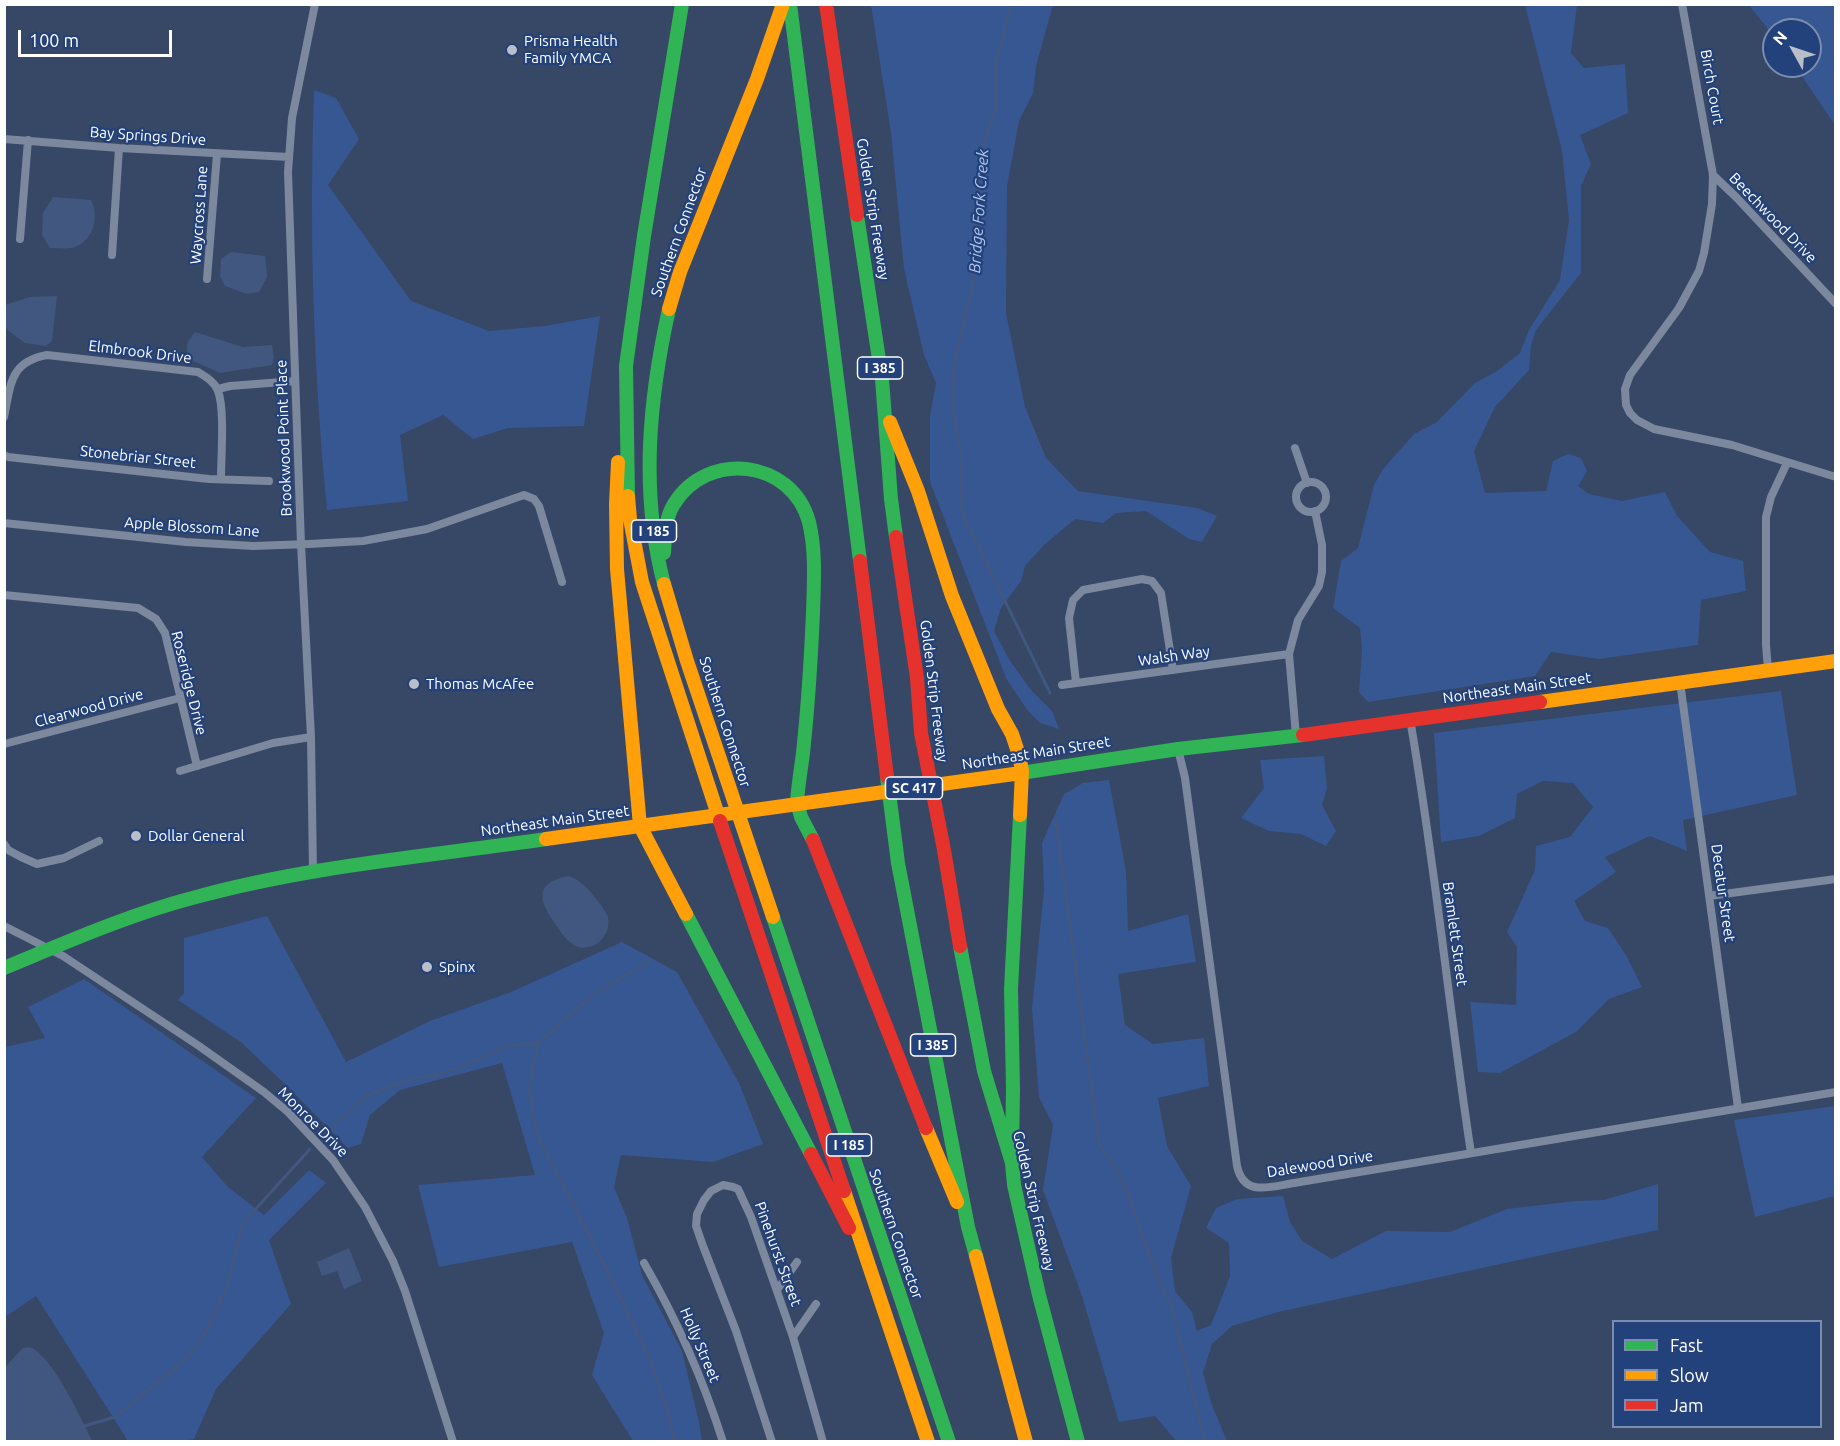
<!DOCTYPE html>
<style>
body{margin:0}
#map{position:relative;width:1840px;height:1446px;overflow:hidden;background:#374766;font-family:Ubuntu,sans-serif}
canvas{display:block}
.frame{position:absolute;inset:0;border:6px solid #fff;pointer-events:none}
.legend{position:absolute;left:1612px;top:1320px;width:210px;height:108px;box-sizing:border-box;background:#23417a;border:2px solid #7b8daf;margin:0;padding:8px 10px;list-style:none;font-size:18px;color:#fff}
.legend li{display:flex;align-items:center;gap:12px;height:30px}
.legend b{width:30px;border:2px solid #7b8daf}
.north{position:absolute;left:1762px;top:18px;width:60px;height:60px;box-sizing:border-box;background:#23417a;border:2px solid #7b8daf;border-radius:50%;rotate:310deg;font-size:16px;font-weight:700;line-height:24px;text-align:center;color:#fff}
.north::after{content:'';display:block;margin:auto;width:21px;height:27px;background:#b9bfc9;clip-path:polygon(50% 0,100% 100%,50% 72%,0 100%)}
.scale{position:absolute;left:18px;top:30px;width:154px;height:27px;box-sizing:border-box;border:3px solid #fff;border-top:0;padding-left:8px;font-size:18px;line-height:21px;white-space:nowrap;color:#fff;-webkit-text-stroke:4px #23417a;paint-order:stroke}
</style>
<div id="map">
<canvas width="1840" height="1446"></canvas>
<div class="frame"></div>
<ul class="legend">
<li><b style="height:8px;background:#30b455"></b>Fast</li>
<li><b style="height:8px;background:#ff9f0a"></b>Slow</li>
<li><b style="height:8px;background:#e5322d"></b>Jam</li>
</ul>
<div class="north">N</div>
<div class="scale">100 m</div>
</div>
<script>
const ctx = document.querySelector('canvas').getContext('2d');
ctx.lineJoin = 'round';
function fillPath(path, color) { ctx.fillStyle = color; ctx.fill(path, 'evenodd'); }
function strokePath(path, color, width, dash) { ctx.strokeStyle = color; ctx.lineWidth = width; ctx.lineCap = dash ? 'butt' : 'round'; ctx.setLineDash(dash || []); ctx.stroke(path); }
function write(font, color, halo, rows, align = 'center') {
  ctx.font = font + ' Ubuntu,sans-serif'; ctx.lineWidth = 4.5; ctx.setLineDash([]); ctx.textBaseline = 'middle'; ctx.strokeStyle = halo; ctx.fillStyle = color; for (const [text, x, y, turn = 0] of rows) {
    ctx.save(); ctx.translate(x, y); ctx.rotate((+turn || 0) * Math.PI / 180); ctx.textAlign = isNaN(turn) ? turn : align; if (halo) ctx.strokeText(text, 0, 0); ctx.fillText(text, 0, 0); ctx.restore();
  }
}
fillPath(new Path2D(`
 M871 5H1053L1036 66 1033 93 1019 121 1007 186 1006 313 1025 407 1046 458 1078 491 1197 508 1217 516 1202 542 1189 539 1146 511 1116 513 1103 523 1075 519 1044 545 1025 566 1021 581 1001 608 994 631 1009 659 1031 690 1052 711 1059 729 1040 723 1028 711 1006 678 930 482V416L936 383 924 355 904 269 891 133Z
 M1525 5H1577L1571 53 1584 68 1625 64 1628 113 1580 135 1591 164 1581 186V273L1536 330 1531 345 1529 370 1495 407 1474 451 1485 493 1546 491 1553 461 1568 454 1581 458 1587 471 1578 486 1589 494 1622 501 1665 492 1677 516 1710 552 1743 561 1746 591 1701 600 1698 645 1599 659 1551 652 1535 676 1368 702 1359 692 1362 649 1360 628 1333 608 1341 561 1358 548 1374 485 1383 469 1414 434 1437 422 1475 383 1497 371 1520 353 1529 330 1560 280 1569 220 1562 151Z
 M1749 5H1835V125L1795 66H1810V30H1774V37Z
 M314 90 336 98 359 139 328 185 411 301 489 331 545 326 600 316 584 426 508 428 473 439 443 415 400 435 408 501 327 510C313 370 309 230 314 90Z
 M1781 691 1797 795 1683 820 1687 851 1650 836 1605 857 1616 872 1574 901 1585 921 1608 928 1626 955 1642 987 1609 999 1576 1032 1500 1073 1478 1072 1470 1002 1516 1005 1517 947 1507 932 1535 870 1536 846 1570 837 1593 807 1573 783 1543 781 1517 794 1515 818 1479 836 1441 842 1434 733Z
 M1324 756 1327 788 1322 805 1336 831 1326 846 1301 834 1269 831 1241 818 1264 788 1260 760Z
 M1109 780 1126 871 1128 931 1188 914 1196 962 1118 974 1125 1025 1153 1044 1204 1038 1209 1086 1158 1098 1167 1146 1191 1186 1171 1258 1175 1291 1192 1312 1197 1331 1211 1325 1230 1276 1229 1243 1206 1228 1216 1208 1237 1199 1283 1196 1290 1222 1302 1241 1332 1259 1386 1231 1450 1232 1507 1209 1575 1201 1604 1200 1658 1184V1230L1278 1312 1232 1326 1212 1344 1203 1373 1212 1405 1227 1441H1176L1155 1416 1119 1422 1082 1296 1043 1190 1053 1125 1039 1097 1032 1008 1044 890 1042 843 1064 794 1083 783Z
 M267 916 346 1062 430 1021 511 992 622 942 677 972 739 1083 763 1144 713 1162 621 1155 614 1187 627 1218 642 1275 682 1351 699 1422 702 1441H633L592 1375 604 1333 572 1242 439 1267 418 1185 535 1175 502 1063 400 1090 370 1115 361 1144 348 1148 295 1094 242 1043 178 1000 184 993V938Z
 M84 979 256 1098 202 1157 228 1187 264 1215 309 1170 326 1183 269 1240 291 1304 216 1389 194 1439 180 1442 128 1441 36 1296 5 1317V1047L45 1038 28 1007Z
 M1835 1106V1196L1755 1217 1734 1120Z`), '#365791');
fillPath(new Path2D(`
 M53 197 91 200C100 218 92 244 71 248 64 249 57 248 50 248L42 235 43 213Z
 M231 252 265 256 267 277 259 292 247 294 225 286 220 276 221 259Z
 M57 296 52 341 46 346 25 343 5 328V305L30 297Z
 M195 332 243 347 272 345 274 358 272 365 220 373 189 359C186 345 186 343 195 332Z
 M569 876C573 878 578 880 581 883 588 887 604 908 607 915 610 921 608 928 606 933 602 940 597 946 588 947 582 949 576 947 571 943 565 939 560 931 556 925 539 902 533 882 569 876Z
 M349 1248 362 1281 344 1289 337 1271 322 1276 317 1262Z
 M30 1347C54 1358 80 1417 92 1441H5V1367L23 1348Z`), '#425780');
strokePath(new Path2D(`
 M1011 4 995 68 996 106 980 155 976 225 977 266 954 365 952 406 961 454 962 513 1050 693
 M1056 820 1099 1144 1121 1176 1161 1286 1171 1304 1205 1442
 M538 1043 529 1090 538 1137 613 1282 650 1360 669 1417 675 1442
 M321 1138 366 1096 407 1080 438 1075 470 1063 507 1046 538 1043 594 994 650 961
 M84 1426 115 1417 178 1366 192 1352 207 1330 227 1287 243 1223 310 1149`), '#425780', 3);
strokePath(new Path2D(`
 M1682 4 1713 175 1712 204 1704 253 1699 271 1679 308 1630 375 1625 389 1626 405 1630 413 1637 420 1654 429 1732 445 1836 477
 M4 139 119 148 289 157
 M1713 175 1737 198 1836 304
 M20 239 28 140
 M112 255 119 148
 M207 279 217 154
 M218 389 230 386 295 381
 M4 417C11 385 9 362 47 355L198 372C206 377 215 382 218 391 225 409 221 457 221 478
 M1295 448 1307 483
 M4 455 8 457 209 479 269 481
 M1296 497a15 15 0 1 1 30 0a15 15 0 1 1-30 0Z
 M4 523 186 542 253 546 309 544 363 541 427 529 524 495 534 499 539 506 562 582
 M4 595 138 608 156 619 165 633 197 766
 M1768 670 1766 645V517L1771 497 1787 463
 M1680 682 1738 1108
 M1076 683 1069 618 1073 600 1083 590 1142 579 1152 581 1161 593 1173 670
 M1062 685 1289 654
 M1410 719C1435 863 1449 1009 1471 1153
 M1296 736 1289 654 1298 620 1319 586 1322 572V545L1315 511
 M4 744 180 698
 M1178 749 1185 778 1237 1166C1244 1197 1269 1187 1294 1183L1836 1092
 M180 771 273 743 311 737
 M4 844 8 850 21 857 37 864 64 858 99 841
 M313 872 311 737 301 544 288 172 292 118 315 4
 M1709 896 1836 879
 M4 926 63 956 199 1046 264 1092 288 1112 333 1160 365 1207 393 1261 405 1291 453 1442
 M644 1263C677 1320 703 1379 723 1442
 M777 1290 797 1262
 M793 1337 816 1304
 M772 1442 736 1331 703 1246 696 1226 697 1214 704 1200 711 1191 723 1185 733 1187 738 1189 751 1217 793 1337 823 1442`), '#7b889d', 8);
strokePath(new Path2D(`
 M790 4 860 561
 M857 215 882 379 891 499 896 537
 M628 496 626 366 644 236 682 4
 M664 553C665 537 665 518 674 504 707 450 792 459 809 522 816 551 814 582 813 612 811 659 808 706 803 753 801 769 798 786 797 802L801 817 813 840
 M664 584C640 493 649 399 669 309
 M1021 773 1178 749 1303 735
 M887 777 898 863 968 1227 976 1256
 M686 914 811 1154
 M773 917 949 1442
 M960 946 984 1071 1012 1163 1014 1185 1039 1295 1078 1442
 M4 968C67 942 130 914 196 897 309 866 430 856 546 839
 M1012 1150 1013 1089 1011 989 1020 815`), '#30b455', 14);
strokePath(new Path2D(`
 M669 309 680 272 757 79 783 4
 M890 422 918 491 952 596 998 709 1012 734 1019 755 1022 771 1020 815
 M618 462 616 504 617 569 640 826 686 914
 M628 496 630 519 642 582 720 821
 M664 584 687 661 773 917
 M1540 702 1836 661
 M546 839 1021 773
 M926 1128 957 1202
 M844 1191 928 1442
 M976 1256 1026 1442`), '#ff9f0a', 14);
strokePath(new Path2D(`
 M826 4 857 215
 M896 537 917 678 921 733 944 850 960 946
 M860 561 887 777
 M1303 735 1540 702
 M720 821 844 1191
 M813 840 926 1128
 M811 1154 849 1228`), '#e5322d', 14);
for (const [x, y, r, color] of [
 [512,50,6,"#b9bfc9"],
 [414,684,6,"#b9bfc9"],
 [136,836,6,"#b9bfc9"],
 [427,967,6,"#b9bfc9"]
]) { const dot = new Path2D(); dot.arc(x, y, r, 0, 2 * Math.PI); ctx.fillStyle = color; ctx.fill(dot); strokePath(dot, '#23417a', 2); }
for (const [x, y, w] of [
 [880,368,45],
 [654,531,45],
 [914,788,57],
 [933,1045,45],
 [849,1145,45]
]) { const box = new Path2D(); box.roundRect(x - w / 2, y - 11, w, 22, 4.5); ctx.fillStyle = '#23417a'; ctx.fill(box); strokePath(box, '#fff', 1.5); }
write('bold 14px', '#fff', null, [
 ["I 385",880,368],
 ["I 185",654,531],
 ["SC 417",914,788],
 ["I 385",933,1045],
 ["I 185",849,1145]
]);
write('15px', '#fff', '#23417a', [
 ["Prisma Health",524,41],
 ["Family YMCA",524,58],
 ["Thomas McAfee",426,684],
 ["Dollar General",148,836],
 ["Spinx",439,967]
], 'left');
write('15px', '#fff', '#23417a', [
 ["Birch Court",1712,87,80],
 ["Bay Springs Drive",148,136,4],
 ["Golden Strip Freeway",873,209,81],
 ["Waycross Lane",199,215,-86],
 ["Beechwood Drive",1773,218,46],
 ["Southern Connector",679,232,-70],
 ["Elmbrook Drive",140,352,7],
 ["Brookwood Point Place",284,438,-92],
 ["Stonebriar Street",138,457,6],
 ["Apple Blossom Lane",192,527,4],
 ["Walsh Way",1174,656,-8],
 ["Roseridge Drive",189,683,76],
 ["Northeast Main Street",1517,688,-8],
 ["Golden Strip Freeway",934,691,83],
 ["Clearwood Drive",89,708,-15],
 ["Southern Connector",725,722,72],
 ["Northeast Main Street",1036,753,-9],
 ["Northeast Main Street",555,821,-8],
 ["Decatur Street",1723,893,82],
 ["Bramlett Street",1455,934,82],
 ["Monroe Drive",313,1122,45],
 ["Dalewood Drive",1320,1164,-9],
 ["Golden Strip Freeway",1034,1201,77],
 ["Southern Connector",896,1234,71],
 ["Pinehurst Street",778,1254,70],
 ["Holly Street",700,1345,67]
]);
write('italic 16px', '#b0c6ed', '#23417a', [
 ["Bridge Fork Creek",979,211,-86]
]);
</script>
